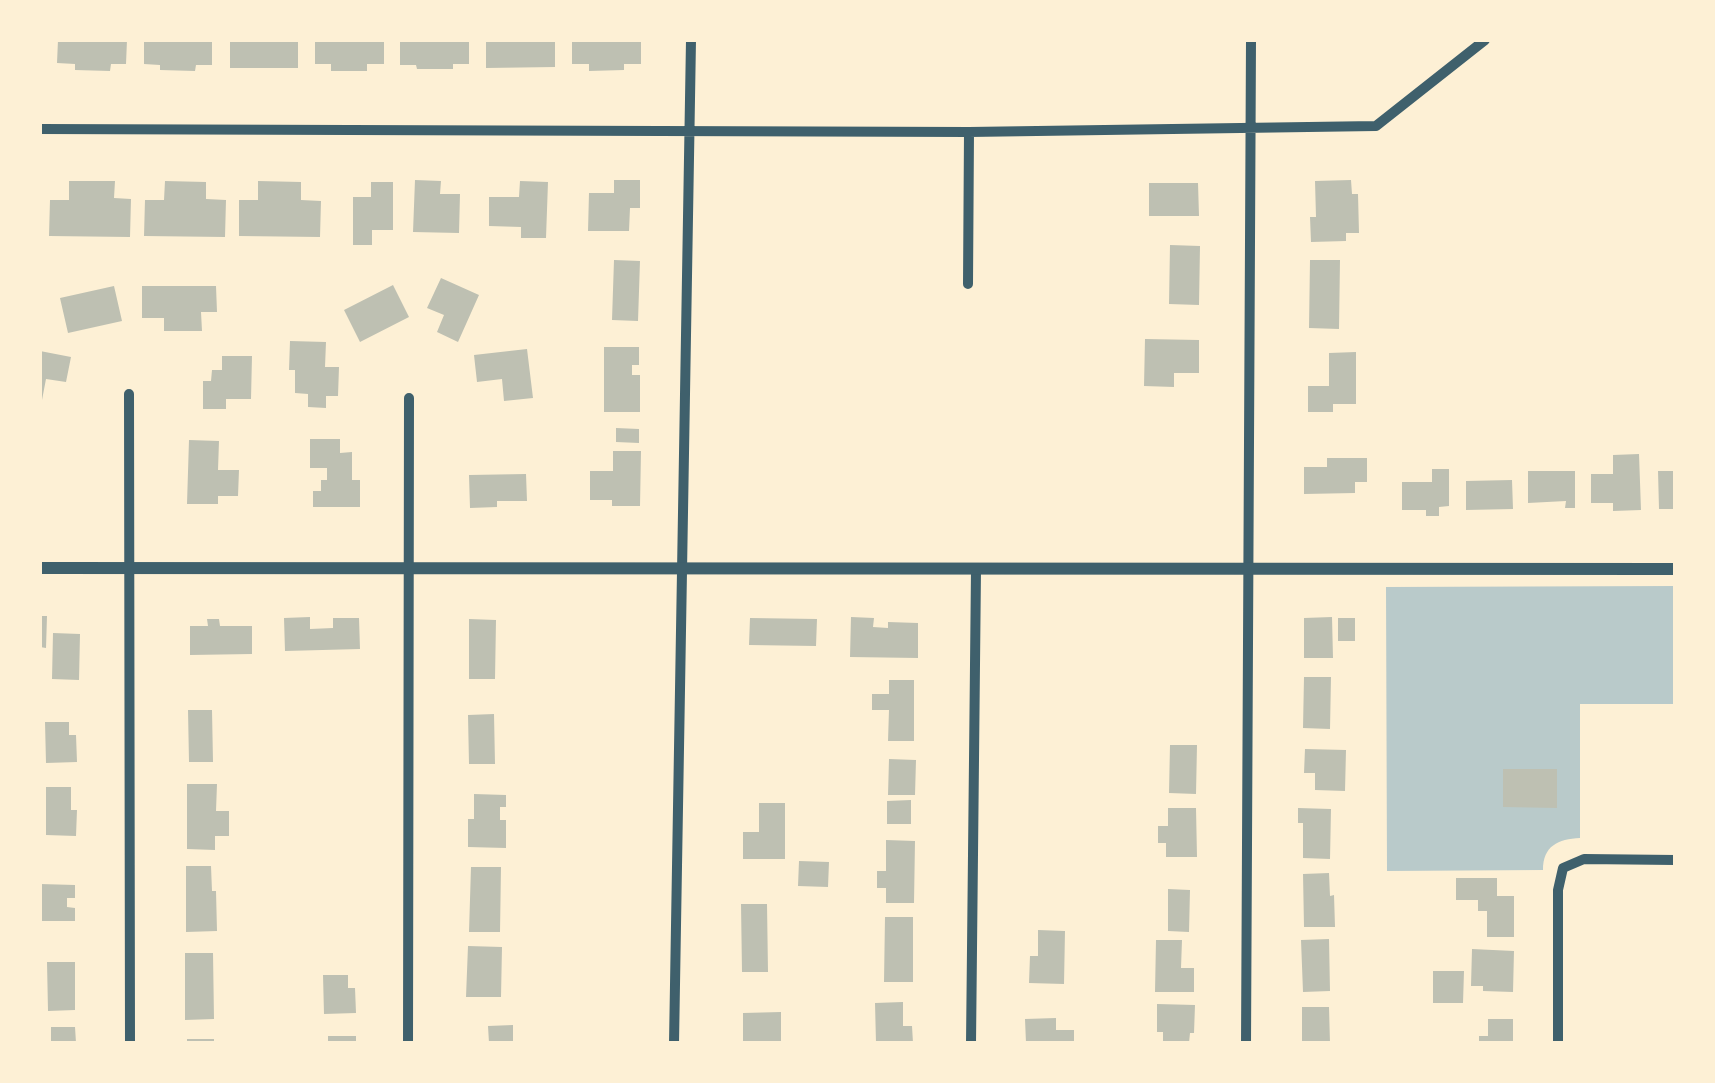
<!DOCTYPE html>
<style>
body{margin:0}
#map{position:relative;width:1715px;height:1083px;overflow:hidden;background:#fdf0d5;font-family:Inter,sans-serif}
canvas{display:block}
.frame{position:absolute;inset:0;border:42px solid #fdf0d5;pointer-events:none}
</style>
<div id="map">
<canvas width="1715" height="1083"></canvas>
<div class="frame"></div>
</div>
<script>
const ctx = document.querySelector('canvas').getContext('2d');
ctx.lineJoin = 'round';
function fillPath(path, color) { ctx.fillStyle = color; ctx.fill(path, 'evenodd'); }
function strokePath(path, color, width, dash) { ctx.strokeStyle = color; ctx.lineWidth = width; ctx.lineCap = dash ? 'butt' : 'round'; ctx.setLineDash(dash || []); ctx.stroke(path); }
fillPath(new Path2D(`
 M1675 586V704H1580V838C1558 839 1543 846 1543 870L1387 871 1386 587Z`), '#b9caca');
fillPath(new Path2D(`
 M58 40H127L126 64H111L110 71 75 70V64L57 63Z
 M144 40H212V65H196L195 71 160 70V65L144 64Z
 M230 40H298V68H230Z
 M315 40H384V64H367V71H331V64H315Z
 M400 40H469V64H453V69H417L416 65H400Z
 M486 40H555V67L486 68Z
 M572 40H641V64H624V70L589 71V64H572Z
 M415 180 441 181 440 194H460L459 233 413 232Z
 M614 180H640V208H630L629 231H588L589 193H614Z
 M1351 180 1352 194H1358L1359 233H1346V241L1311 242 1310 217H1316L1315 181Z
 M69 181H115L114 198 131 199 130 237 49 236 50 200H69Z
 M165 181 206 182V199L226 200 225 237 144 236 145 200H164Z
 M258 181 301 182V200L321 201 320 237 239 236V200H258Z
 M520 181 548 182 546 238H521V227L489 226V197H519Z
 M371 182H393V230H372V245H353V197H371Z
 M1149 183H1198L1199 216H1149Z
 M1170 245 1200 246 1199 305 1169 304Z
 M614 260 640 261 638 321 612 320Z
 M1310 260H1340L1339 329 1309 328Z
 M441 278 479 295 458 342 437 332 444 315 427 308Z
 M393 285 409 317 360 342 344 310Z
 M114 286 122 321 68 333 60 298Z
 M142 286H216L217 312H201L202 331H164V318H142Z
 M1145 339 1199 340V373H1174V387L1144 386Z
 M290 341 326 342 325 367H339L338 396H326V408L308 407V394L295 393V370H289Z
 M604 347H639V365H632V375H640V412H604Z
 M527 349 533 398 504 401 502 379 477 382 474 355Z
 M40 351 71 357 66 382 46 379 42 400Z
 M1356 352V404H1333V412H1308V386H1329V353Z
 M222 356H252L251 399H226V409H203V381H211L212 370H222Z
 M616 428 639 429V443L616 442Z
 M310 439H340V453L352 452V480H360V507H313V491H321V480H327V468H310Z
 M189 440 219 441 218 470H239L238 496H218V504H187Z
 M613 451H641L640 506H612V500H590V471H613Z
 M1639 454 1641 510 1613 511V503H1591V474H1613V455Z
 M1327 458H1367V482H1355V493L1304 494V467H1327Z
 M1432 469H1449V506L1439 507V516H1426V510H1402V482H1432Z
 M1528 471H1575V508H1565L1566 501 1528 503Z
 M1658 471H1675V509H1659Z
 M526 474 527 501H497V507L470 508 469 475Z
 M1512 480 1513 509 1466 510V481Z
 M40 616H47L46 648 40 647Z
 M310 617V629L333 628V618H359L360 649 285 651 284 618Z
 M851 617 874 618 873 627 888 628V622L918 623V658L850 657Z
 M1332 617 1333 658H1304V618Z
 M750 618 817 619 816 646 749 645Z
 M1338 618H1355V641H1338Z
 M207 619H219L220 626H252V654L190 655V626H208Z
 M469 619 496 620 495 679H469Z
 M53 633 80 634 79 680 52 679Z
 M1304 677H1331L1330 729 1303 728Z
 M889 680H914V741H888L889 710H872V694H889Z
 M188 710H212L213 762H189Z
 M494 714 495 764H469L468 715Z
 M45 722H69V735H76L77 762 46 763Z
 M1170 745H1197L1196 794 1169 793Z
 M1305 749 1346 750 1345 791 1315 790V773H1304Z
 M889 759 916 760 915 795H888Z
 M1503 769H1557V808L1503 807Z
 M187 784H217L216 811H229V836H215V850L187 849Z
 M46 787H71V810H77L76 836 46 835Z
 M474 794 506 795V807H500V820H506V848L468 847V819H474Z
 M911 800V824H887V801Z
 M759 803H785V859H743V832H759Z
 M1168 808H1196L1197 857H1166V843H1158V826H1168Z
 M1298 808 1331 809 1330 859 1303 858V823H1298Z
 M886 840 915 841 914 903H886V888H877V871H886Z
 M799 861 829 862 828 887 798 886Z
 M186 866H211L212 891H216L217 931 186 932Z
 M471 867H501L500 932H469Z
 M1329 873 1330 896 1334 895 1335 927H1304L1303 874Z
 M1456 878H1497V896H1514V937H1487V911H1478V900H1456Z
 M40 884 75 885V898H67V907L75 908V921H40Z
 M1168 889 1190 890 1189 932 1168 931Z
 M741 904H767L768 972H742Z
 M885 917H913V982H884Z
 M1038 930 1065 931 1064 984 1029 983 1030 956H1038Z
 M1329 939 1330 991 1303 992 1301 940Z
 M1156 940H1182L1181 968H1194V992H1155Z
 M468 946 502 947 501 997H466Z
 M1472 949 1514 951 1513 992 1483 991V986H1471Z
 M185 953H213L214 1019 185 1020Z
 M47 962H75V1010L48 1011Z
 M1433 971H1464L1463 1003H1433Z
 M323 975H348V988H355L356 1013 324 1014Z
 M903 1002V1026H912L913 1043H876L875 1003Z
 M1157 1004 1195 1005 1194 1033H1190L1189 1043H1163V1032H1157Z
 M1302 1007H1329L1330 1043H1302Z
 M781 1012V1043L743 1041V1013Z
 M1056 1018V1030H1074V1043H1026L1025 1019Z
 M1488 1019H1513V1043H1479V1036H1488Z
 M513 1025V1043H489L488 1026Z
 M51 1027H75L76 1043H51Z
 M328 1036H356V1043H328Z
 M187 1039H214V1043H187Z`), '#bec0b2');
strokePath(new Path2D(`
 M40 129 969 132 1376 126 1485 40
 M968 284 969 132
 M129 394 130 1043
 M408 1043 409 398
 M674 1043 691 40
 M971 1043 976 570
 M1246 1043 1251 40
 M1558 1043V890L1563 868 1584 859 1675 860`), '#3f606c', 10);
strokePath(new Path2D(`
 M40 568 1675 569`), '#3f606c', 12);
</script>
